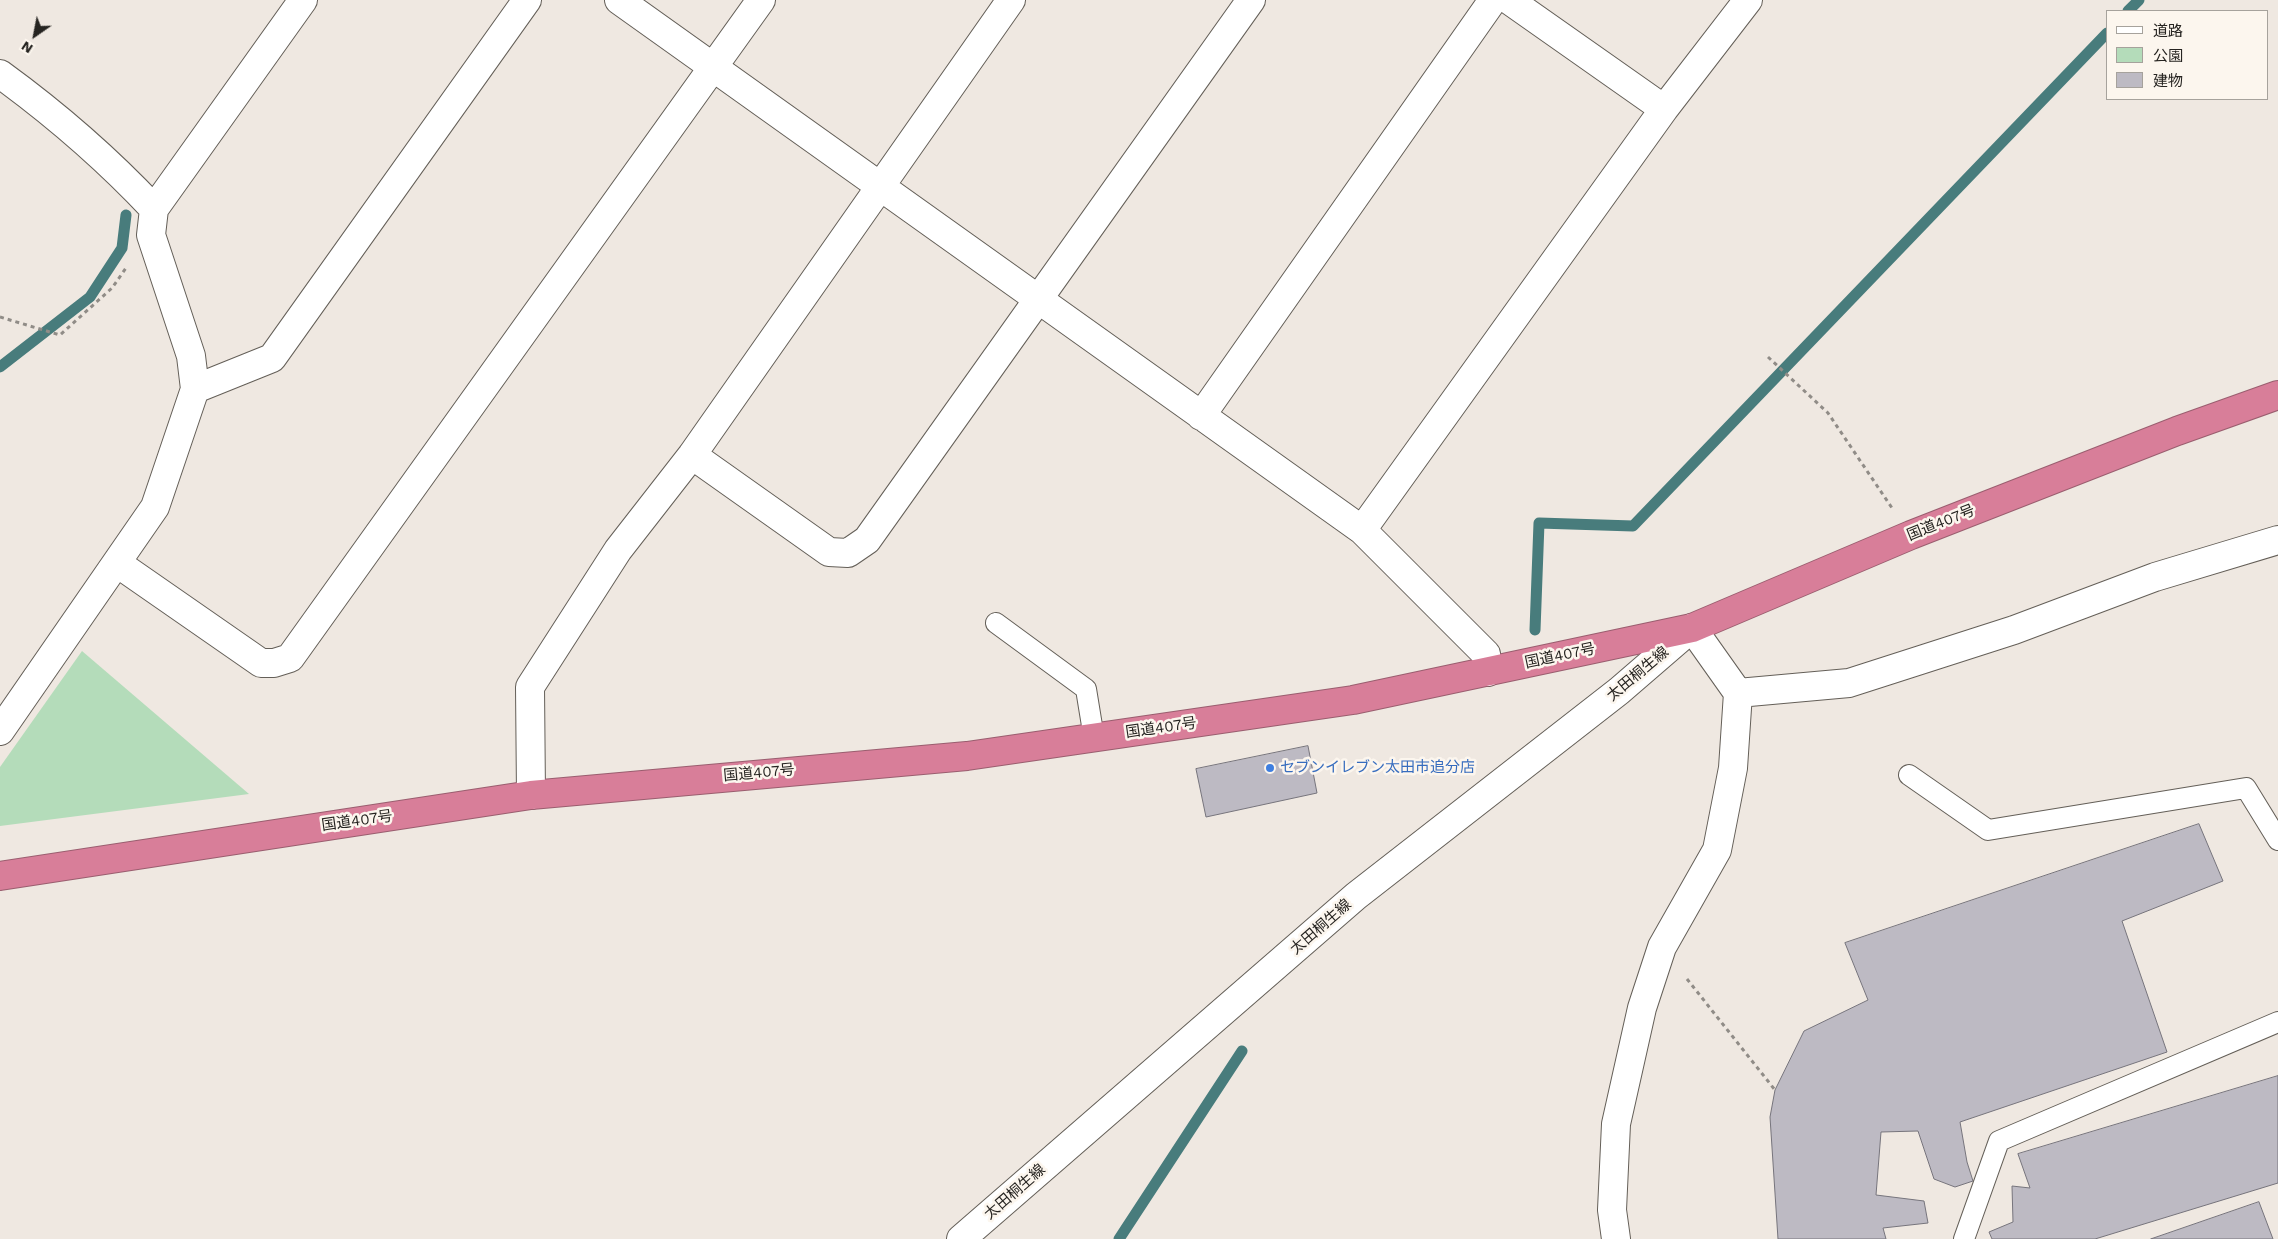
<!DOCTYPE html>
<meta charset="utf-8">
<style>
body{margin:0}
#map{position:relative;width:2278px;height:1239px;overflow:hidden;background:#efe8e1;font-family:"Work Sans","Noto Sans JP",sans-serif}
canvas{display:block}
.legend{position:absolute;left:2106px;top:10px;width:162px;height:90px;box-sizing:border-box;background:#fcf6ee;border:1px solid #a6a29c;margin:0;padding:6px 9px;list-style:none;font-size:15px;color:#262421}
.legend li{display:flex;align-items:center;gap:10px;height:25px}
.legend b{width:25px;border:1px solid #a6a29c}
.north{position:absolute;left:10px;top:10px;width:50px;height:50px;-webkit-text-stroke:4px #fcf6ee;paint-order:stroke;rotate:213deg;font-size:14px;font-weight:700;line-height:20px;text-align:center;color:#262421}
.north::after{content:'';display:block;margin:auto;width:18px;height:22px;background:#262421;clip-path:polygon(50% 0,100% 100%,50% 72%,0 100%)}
</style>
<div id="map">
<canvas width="2278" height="1239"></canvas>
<ul class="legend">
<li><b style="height:6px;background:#fff"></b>道路</li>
<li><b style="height:14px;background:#b4dcba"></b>公園</li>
<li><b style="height:14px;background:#bdbac3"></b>建物</li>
</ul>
<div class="north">N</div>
</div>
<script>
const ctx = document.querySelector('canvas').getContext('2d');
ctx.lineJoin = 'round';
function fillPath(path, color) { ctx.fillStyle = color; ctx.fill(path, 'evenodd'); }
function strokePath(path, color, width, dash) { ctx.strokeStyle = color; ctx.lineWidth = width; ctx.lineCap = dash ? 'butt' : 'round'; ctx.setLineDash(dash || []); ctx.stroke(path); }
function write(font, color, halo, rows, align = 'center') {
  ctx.font = font + ' "Work Sans","Noto Sans JP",sans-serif'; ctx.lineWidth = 5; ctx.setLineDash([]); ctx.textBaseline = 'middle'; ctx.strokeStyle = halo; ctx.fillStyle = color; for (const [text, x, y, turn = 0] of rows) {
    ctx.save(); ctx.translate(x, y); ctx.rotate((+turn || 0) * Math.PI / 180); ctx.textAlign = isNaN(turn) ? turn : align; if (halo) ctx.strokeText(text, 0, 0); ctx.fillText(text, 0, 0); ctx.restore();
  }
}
fillPath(new Path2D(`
 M82 651 249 794 0 826V767Z`), '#b4dcba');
strokePath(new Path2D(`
 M2128 11 2139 0
 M0 367 90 297 122 248 126 215
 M1535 630 1539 523 1633 526 2107 33
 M1119 1239 1242 1051`), '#487c7c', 11);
const building = new Path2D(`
 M1308 746 1317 793 1206 817 1196 769Z
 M2199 824 2223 881 2122 921 2167 1052 1960 1122 1967 1162 1973 1181 1955 1187 1934 1179 1918 1131 1881 1132 1876 1195 1924 1201 1928 1223 1883 1228 1886 1239H1778L1770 1117 1775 1090 1804 1031 1868 1000 1845 943Z
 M2278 1076V1183L2095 1239H1992L1989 1232 2013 1222 2012 1186 2030 1188 2018 1154Z
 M2259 1202 2273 1239H2151Z`);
fillPath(building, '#bdbac3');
strokePath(building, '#76747c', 1);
const lane = new Path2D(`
 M996 623 1086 689 1094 738
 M1909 775 1988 830 2246 788 2278 840
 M1964 1239 1999 1141 2278 1022`);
const street = new Path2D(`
 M619 0 1362 530 1486 654 1488 672
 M1509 0 1664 109
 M0 74C55 114 107 159 154 209
 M195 389 272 358 527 0
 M1201 416 1493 0
 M692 455 829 552 848 553 867 540 1251 0
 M1362 530 1664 109 1748 0
 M117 563 261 663H274L290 658 761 0
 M1692 628 1738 693 1849 683 2014 630 2155 577 2278 540
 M0 731 155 507 195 389 191 356 151 235 154 209 303 0
 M531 795 530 687 618 550 692 455 1011 0
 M1616 1239 1612 1210 1616 1124 1642 1008 1662 947 1717 850 1733 768 1738 693`);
const secondary = new Path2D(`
 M961 1239 1356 896 1619 691 1692 628`);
const highway = new Path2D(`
 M0 876 531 795 967 756 1353 700 1692 628 1911 535 2177 431 2278 395`);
strokePath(lane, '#645f58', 22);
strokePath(street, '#645f58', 30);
strokePath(secondary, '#645f58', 30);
strokePath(highway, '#9a5e6f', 30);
strokePath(new Path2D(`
 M0 317 60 335 112 288 126 268
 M1768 357 1828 413 1892 508
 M1687 979 1775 1090`), '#908c87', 3, [4, 4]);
strokePath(lane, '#fff', 20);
strokePath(street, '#fff', 28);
strokePath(secondary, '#fff', 28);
strokePath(highway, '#d87e99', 28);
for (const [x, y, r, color] of [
 [1270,768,5,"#3f7fe0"]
]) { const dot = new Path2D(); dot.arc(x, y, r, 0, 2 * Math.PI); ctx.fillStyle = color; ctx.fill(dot); strokePath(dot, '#fcf6ee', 2); }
write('15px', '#262421', '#fcf6ee', [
 ["国道407号",1941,523,-22],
 ["国道407号",1560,656,-12],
 ["太田桐生線",1638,674,-40],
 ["国道407号",1161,728,-8],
 ["国道407号",759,773,-5],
 ["国道407号",357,821,-8],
 ["太田桐生線",1321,927,-41],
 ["太田桐生線",1015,1192,-41]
]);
write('15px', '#366cbe', '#fcf6ee', [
 ["セブンイレブン太田市追分店",1280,768]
], 'left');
</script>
